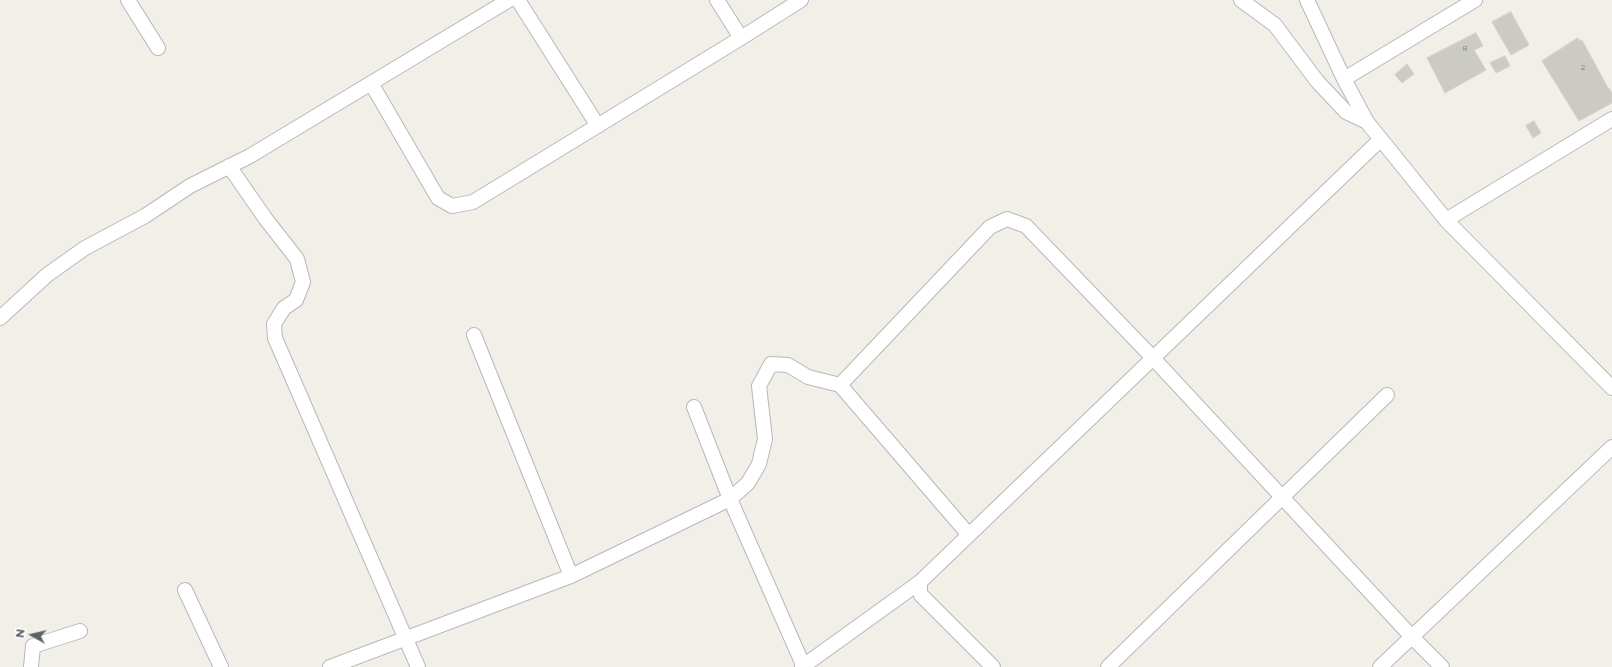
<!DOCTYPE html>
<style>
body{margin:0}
#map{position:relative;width:1612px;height:667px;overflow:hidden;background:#f1efe8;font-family:Montserrat,sans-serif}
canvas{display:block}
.north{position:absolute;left:12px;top:615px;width:40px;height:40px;-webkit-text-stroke:3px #fff;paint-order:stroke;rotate:278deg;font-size:11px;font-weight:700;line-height:16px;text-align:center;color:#5f6368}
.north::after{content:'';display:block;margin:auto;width:14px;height:18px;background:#5f6368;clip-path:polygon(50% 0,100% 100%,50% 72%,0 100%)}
</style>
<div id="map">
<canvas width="1612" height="667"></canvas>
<div class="north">N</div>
</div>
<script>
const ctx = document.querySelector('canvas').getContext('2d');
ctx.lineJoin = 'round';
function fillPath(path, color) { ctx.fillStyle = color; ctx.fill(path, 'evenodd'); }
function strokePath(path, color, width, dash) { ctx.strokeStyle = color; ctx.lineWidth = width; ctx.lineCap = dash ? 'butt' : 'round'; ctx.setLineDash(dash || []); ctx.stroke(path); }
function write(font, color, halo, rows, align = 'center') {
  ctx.font = font + ' Montserrat,sans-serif'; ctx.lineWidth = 3.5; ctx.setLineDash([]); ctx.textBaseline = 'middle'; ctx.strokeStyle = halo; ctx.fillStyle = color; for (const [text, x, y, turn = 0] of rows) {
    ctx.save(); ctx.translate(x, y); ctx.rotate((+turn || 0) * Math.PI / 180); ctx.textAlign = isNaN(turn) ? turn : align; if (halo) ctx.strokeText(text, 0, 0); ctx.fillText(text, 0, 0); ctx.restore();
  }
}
const building = new Path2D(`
 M1511 12 1529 45 1511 55 1492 22Z
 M1476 33 1483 46 1474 50 1486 70 1445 93 1427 58Z
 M1578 38 1580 41 1582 40 1608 88H1609L1612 93V103L1579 121 1542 61Z
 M1505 56 1510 66 1496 73 1490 63Z
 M1407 64 1414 74 1402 83 1395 75Z
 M1534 121 1541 133 1533 138 1526 126Z`);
fillPath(building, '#cccac5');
strokePath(building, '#d6d1c6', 1);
const minor = new Path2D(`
 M128 0 158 48
 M518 0 598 126
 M717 0 741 38
 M1241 0 1275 25 1317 81 1346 112 1367 122
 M1307 0 1344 79 1367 122 1446 220 1612 388
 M1344 79 1475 0
 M371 83 438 198 452 206 473 202 741 38 801 0
 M229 166 265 218 297 259 303 282 296 300 284 308 274 324 275 338 418 667
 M1446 220 1612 119
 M0 318 47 275 85 248 145 216 190 186 250 156 509 0
 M474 335 571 576
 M840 385 969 535
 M694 407 730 499 804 667
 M920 582V591L921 595 993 667
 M185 590 221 667
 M31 667 33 646 80 631
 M330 667 571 576 730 499 748 483 759 464 765 439 759 386 771 364 788 365 808 377 840 385 990 227 1007 219 1026 226 1153 358 1411 636 1442 667
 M802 667 920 582 1381 139
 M1108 667 1387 395
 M1380 667 1612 447`);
strokePath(minor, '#b5b8bc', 16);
strokePath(minor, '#fff', 14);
write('8px', '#7a7d7f', null, [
 ["8",1465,49],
 ["2",1583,68]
]);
</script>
